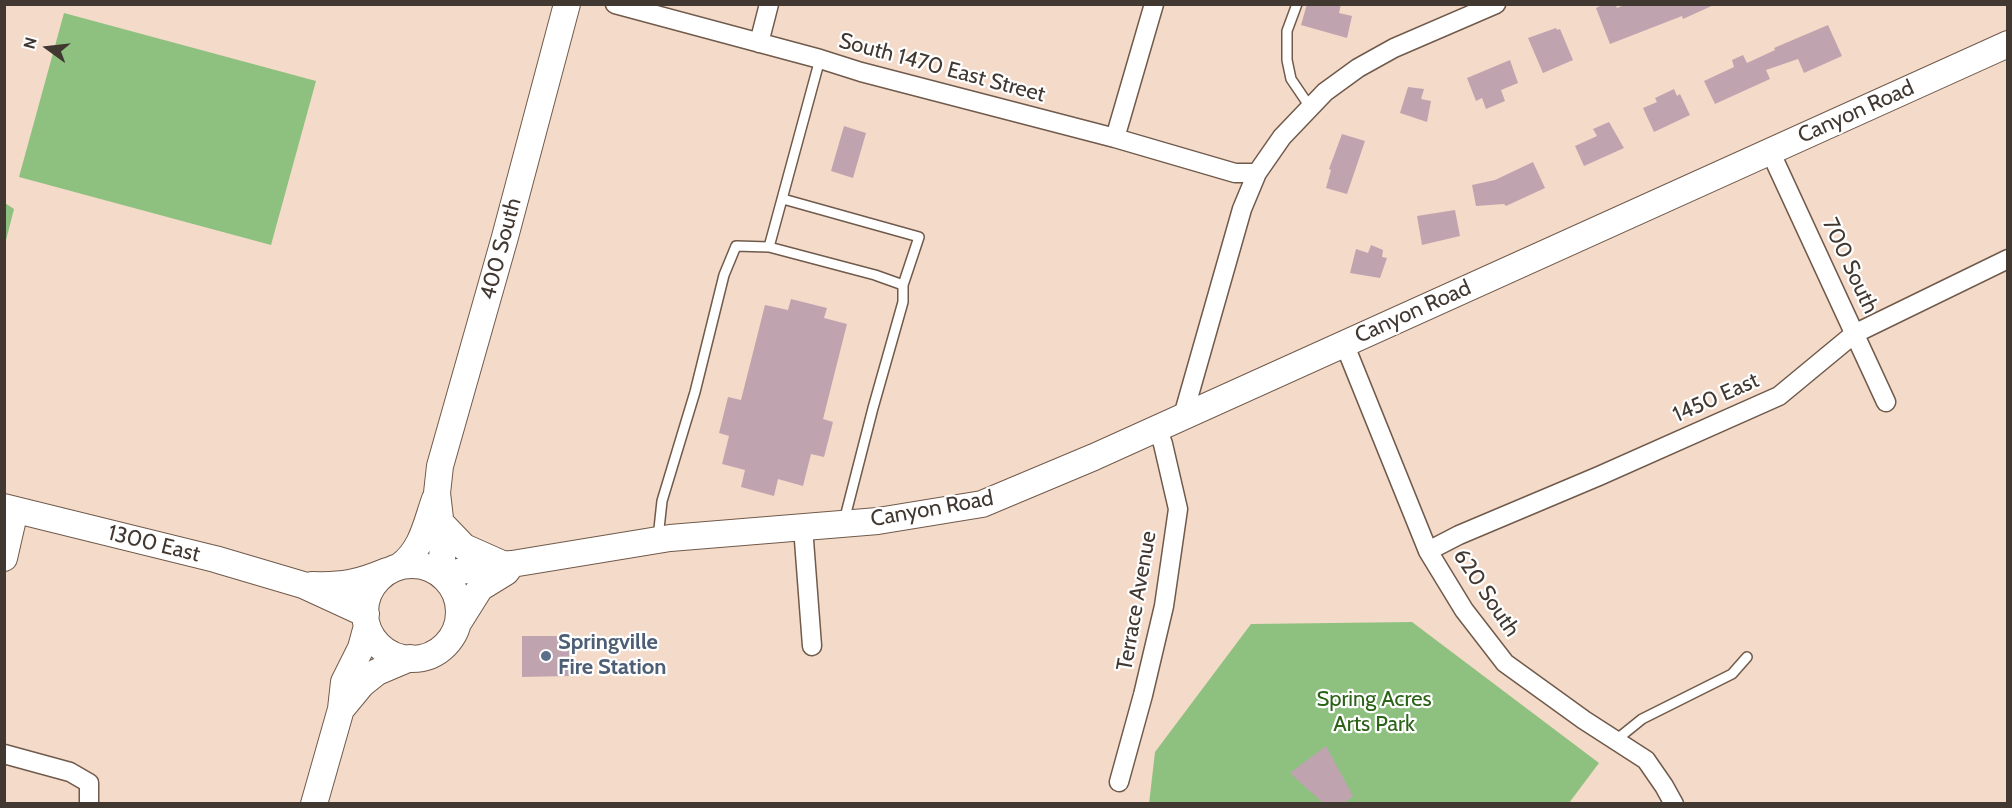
<!DOCTYPE html>
<style>
body{margin:0}
#map{position:relative;width:2012px;height:808px;overflow:hidden;background:#f4dac9;font-family:Cabin,sans-serif}
canvas{display:block}
.frame{position:absolute;inset:0;border:6px solid #423832;pointer-events:none}
.north{position:absolute;left:18px;top:18px;width:60px;height:60px;-webkit-text-stroke:4px #fff;paint-order:stroke;rotate:285deg;font-size:16px;font-weight:700;line-height:24px;text-align:center;color:#423832}
.north::after{content:'';display:block;margin:auto;width:21px;height:27px;background:#423832;clip-path:polygon(50% 0,100% 100%,50% 72%,0 100%)}
</style>
<div id="map">
<canvas width="2012" height="808"></canvas>
<div class="frame"></div>
<div class="north">N</div>
</div>
<script>
const ctx = document.querySelector('canvas').getContext('2d');
ctx.lineJoin = 'round';
function fillPath(path, color) { ctx.fillStyle = color; ctx.fill(path, 'evenodd'); }
function strokePath(path, color, width, dash) { ctx.strokeStyle = color; ctx.lineWidth = width; ctx.lineCap = dash ? 'butt' : 'round'; ctx.setLineDash(dash || []); ctx.stroke(path); }
function write(font, color, halo, rows, align = 'center') {
  ctx.font = font + ' Cabin,sans-serif'; ctx.lineWidth = 4.5; ctx.setLineDash([]); ctx.textBaseline = 'middle'; ctx.strokeStyle = halo; ctx.fillStyle = color; for (const [text, x, y, turn = 0] of rows) {
    ctx.save(); ctx.translate(x, y); ctx.rotate((+turn || 0) * Math.PI / 180); ctx.textAlign = isNaN(turn) ? turn : align; if (halo) ctx.strokeText(text, 0, 0); ctx.fillText(text, 0, 0); ctx.restore();
  }
}
fillPath(new Path2D(`
 M64 13 316 81 271 245 19 177Z
 M5 203 14 209 5 244Z
 M1412 622 1599 763 1569 803 1149 804 1155 752 1251 624Z`), '#8ec17f');
fillPath(new Path2D(`
 M1307 4H1341L1339 13 1352 16 1347 38 1301 25Z
 M1604 4H1615L1617 8 1627 4H1716L1683 19 1682 16 1610 44 1596 8Z
 M1828 25 1842 56 1804 73 1798 59 1766 70 1770 79 1715 104 1704 81 1734 67 1732 60 1743 55 1747 63 1775 50 1774 48Z
 M1556 28 1557 30 1560 29 1573 60 1543 73 1528 38Z
 M1510 60 1518 83 1501 90 1505 101 1486 109 1482 98 1476 101 1467 78Z
 M1408 87 1424 89 1421 99 1431 101 1427 122 1400 113Z
 M1674 89 1677 96 1680 94 1690 115 1654 132 1643 108 1657 102 1655 98Z
 M1609 122 1624 148 1584 166 1575 146 1597 136 1593 129Z
 M844 126 866 133 853 178 831 171Z
 M1342 134 1365 141 1347 194 1326 188 1331 170 1329 169Z
 M1533 162 1545 188 1506 206 1504 204 1476 206 1472 185 1495 180Z
 M1455 210 1460 236 1422 245 1417 216Z
 M1371 245 1383 250 1382 257 1387 258 1380 278 1350 273 1356 249 1368 253Z
 M791 299 827 308 824 318 847 324 823 419 833 422 824 457 811 454 803 486 778 479 774 496 741 487 745 470 722 464 729 436 719 433 728 397 741 400 765 305 788 310Z
 M522 636H569V676L522 677Z
 M1326 746 1353 796 1343 804H1324L1290 773Z`), '#bfa4b0');
const lane = new Path2D(`
 M1297 4 1287 31V60L1291 79 1310 107
 M820 59 769 247 875 275 903 285V302L873 408 844 521
 M783 199 919 237 903 285
 M658 538 662 501 695 392 724 275 736 246 769 247
 M1616 740 1642 719 1732 674 1747 657`);
const street = new Path2D(`
 M615 4 820 59 861 72 1115 138 1235 173H1257
 M759 43 769 4
 M1115 138 1154 4
 M1770 151 1886 402
 M1344 343 1428 551 1464 610 1505 663 1584 720 1646 760 1664 786 1674 804
 M1183 416 1242 209 1257 173 1282 137 1325 92 1358 68 1394 48 1496 4
 M803 527 812 646
 M1428 551 1459 535 1599 476 1779 396 1854 334 2008 259
 M4 754 70 772 89 783V804
 M1119 782 1143 695 1164 606 1178 509 1163 444 1157 428`);
const secondary = new Path2D(`
 M4 507 215 559 303 585 366 614
 M440 522 464 547 500 563
 M4 558 15 510
 M365 612a47 47 0 1 1 94 0a47 47 0 1 1-94 0Z
 M400 566C422 550 426 524 435 499
 M441 575 443 544 437 493 440 466 505 237 567 4
 M443 576 481 566 512 564 670 538 878 521 982 504 1094 457 2008 44
 M312 585C344 586 358 583 387 571
 M458 623 480 588 506 572 512 564
 M343 707 362 684 377 672 410 658
 M314 804 341 709 344 682 361 648 367 626`);
strokePath(lane, '#705a4b', 12);
strokePath(street, '#705a4b', 21);
strokePath(secondary, '#705a4b', 28);
strokePath(lane, '#fff', 9);
strokePath(street, '#fff', 18);
strokePath(secondary, '#fff', 26);
for (const [x, y, r, color] of [
 [546,656,6,"#5c6f8a"]
]) { const dot = new Path2D(); dot.arc(x, y, r, 0, 2 * Math.PI); ctx.fillStyle = color; ctx.fill(dot); strokePath(dot, '#fff', 2); }
write('22px', '#423832', '#fff', [
 ["South 1470 East Street",942,68,15],
 ["Canyon Road",1856,112,-24],
 ["400 South",501,249,-75],
 ["700 South",1850,266,65],
 ["Canyon Road",1413,312,-24],
 ["1450 East",1716,398,-24],
 ["Canyon Road",932,509,-10],
 ["1300 East",154,544,14],
 ["620 South",1486,593,56],
 ["Terrace Avenue",1137,601,-80]
]);
write('bold 22px', '#4e5e75', '#fff', [
 ["Springville",558,643],
 ["Fire Station",558,668]
], 'left');
write('22px', '#2b6317', '#fff', [
 ["Spring Acres",1374,700],
 ["Arts Park",1374,725]
]);
</script>
